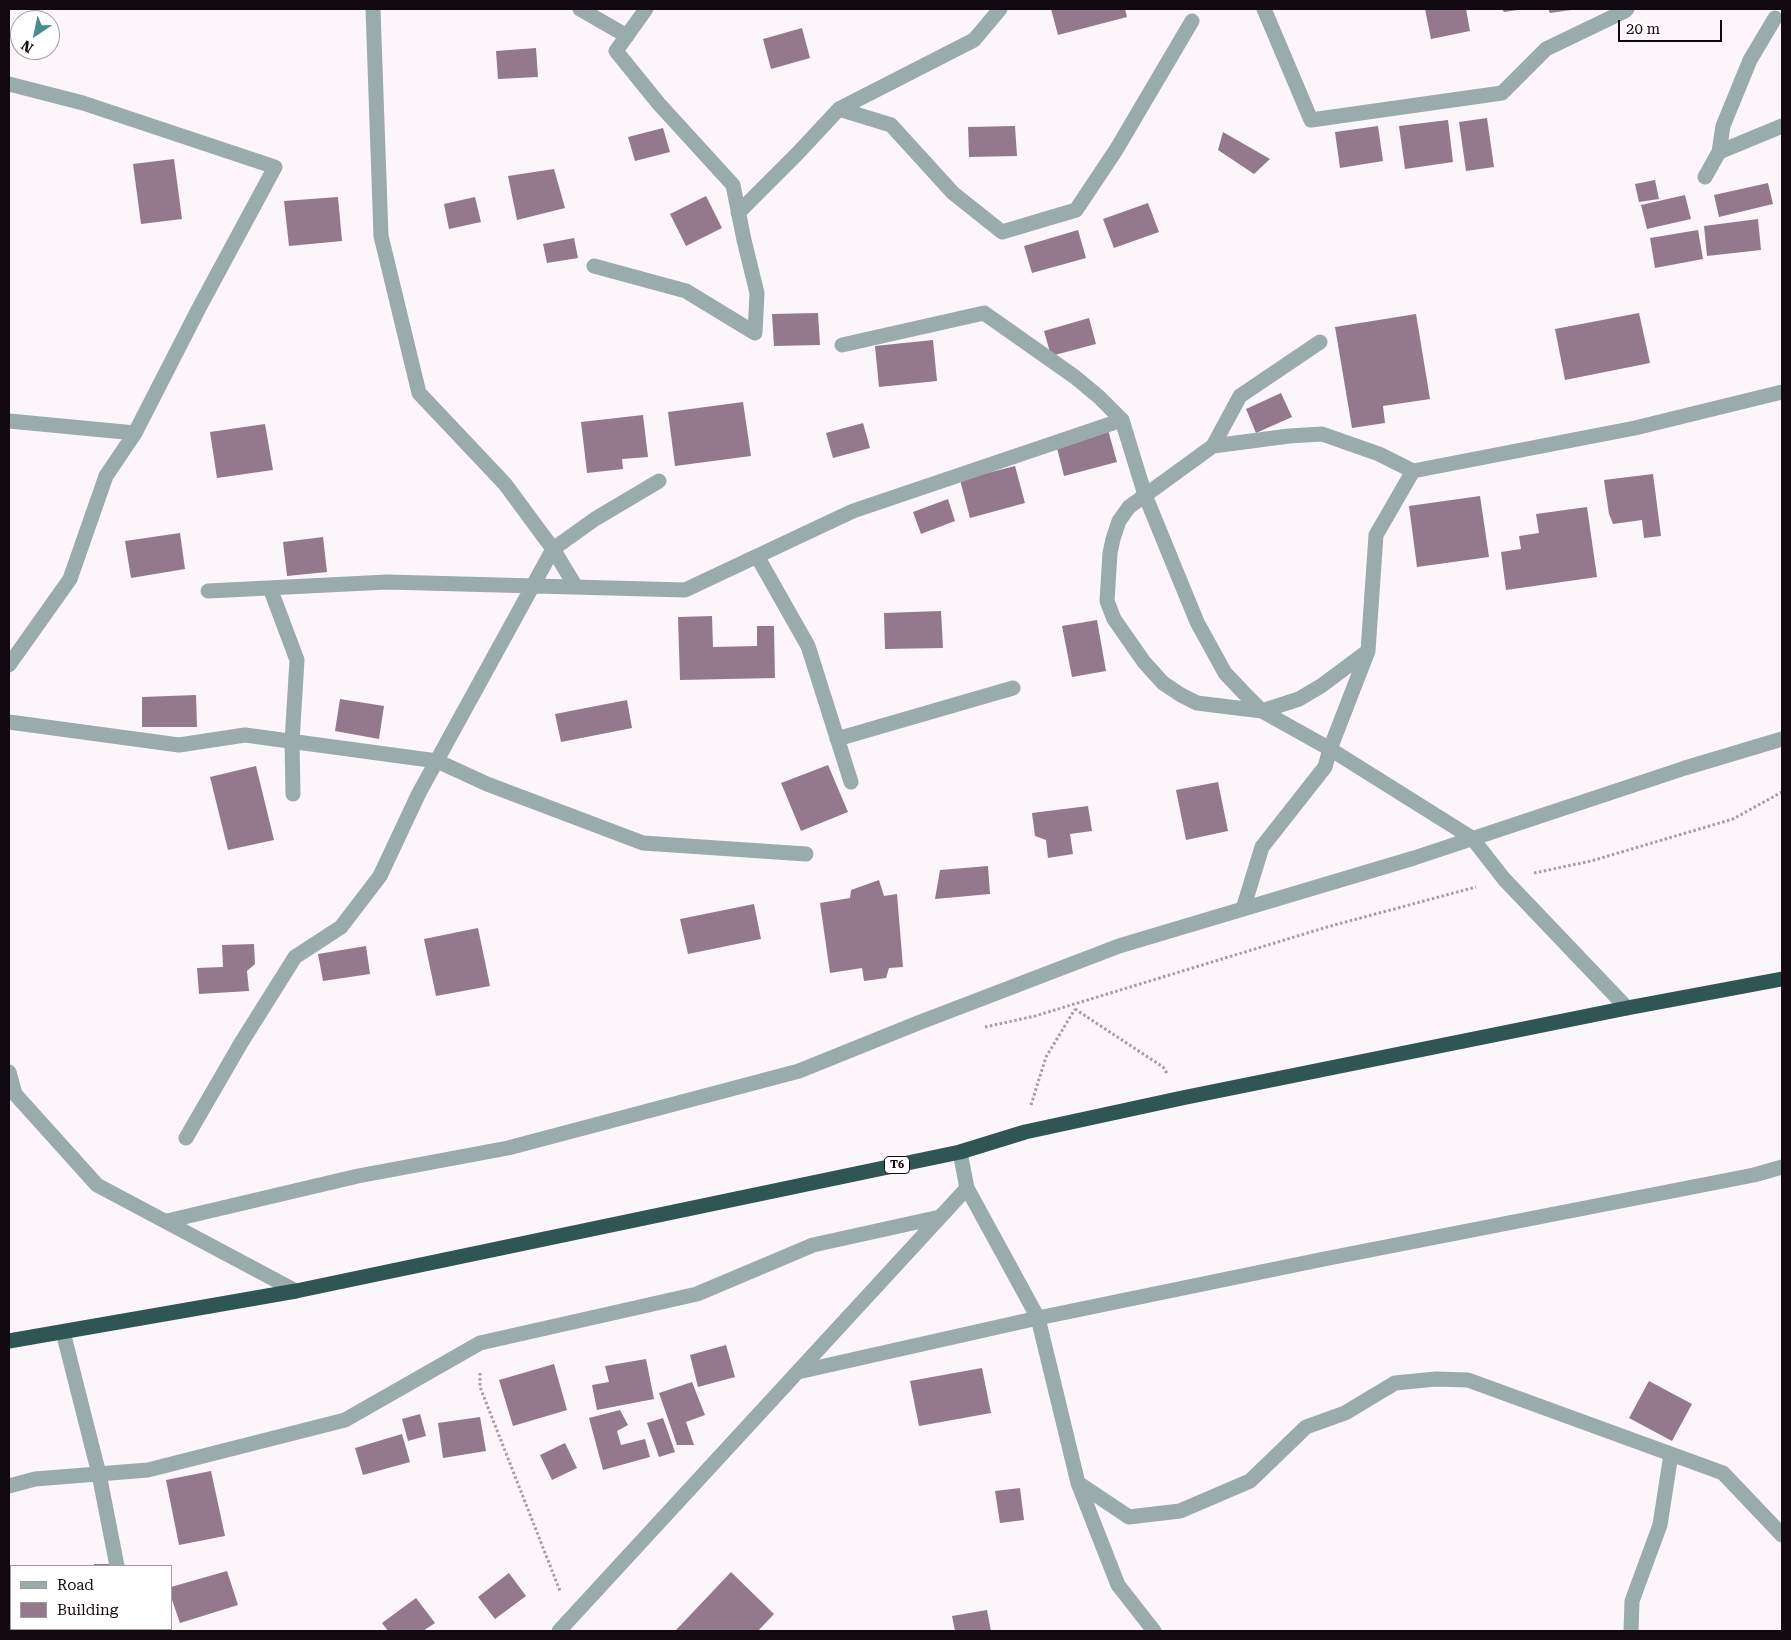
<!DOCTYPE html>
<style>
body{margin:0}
#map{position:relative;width:1791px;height:1640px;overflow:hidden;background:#fcf6fa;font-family:"Roboto Serif",serif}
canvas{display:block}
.frame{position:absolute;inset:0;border:10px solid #12080f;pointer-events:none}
.legend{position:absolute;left:10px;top:1565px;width:162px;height:65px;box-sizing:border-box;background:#fff;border:1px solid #a09c9f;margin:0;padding:6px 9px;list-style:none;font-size:15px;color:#12080f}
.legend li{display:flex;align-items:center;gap:10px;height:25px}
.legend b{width:25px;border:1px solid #a09c9f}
.north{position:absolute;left:10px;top:10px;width:50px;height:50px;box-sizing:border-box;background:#fff;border:1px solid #a09c9f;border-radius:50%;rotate:214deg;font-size:14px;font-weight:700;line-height:20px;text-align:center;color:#12080f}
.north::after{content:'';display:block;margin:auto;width:18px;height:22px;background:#468e8d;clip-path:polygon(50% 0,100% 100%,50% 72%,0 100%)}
.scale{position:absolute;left:1618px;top:20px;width:104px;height:22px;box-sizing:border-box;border:2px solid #12080f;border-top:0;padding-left:6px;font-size:15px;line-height:18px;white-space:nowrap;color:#12080f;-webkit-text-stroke:4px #fff;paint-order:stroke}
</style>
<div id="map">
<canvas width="1791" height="1640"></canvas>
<div class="frame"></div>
<ul class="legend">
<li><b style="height:6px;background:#9aabab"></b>Road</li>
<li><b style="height:14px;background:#94788b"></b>Building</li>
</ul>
<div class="north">N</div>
<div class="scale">20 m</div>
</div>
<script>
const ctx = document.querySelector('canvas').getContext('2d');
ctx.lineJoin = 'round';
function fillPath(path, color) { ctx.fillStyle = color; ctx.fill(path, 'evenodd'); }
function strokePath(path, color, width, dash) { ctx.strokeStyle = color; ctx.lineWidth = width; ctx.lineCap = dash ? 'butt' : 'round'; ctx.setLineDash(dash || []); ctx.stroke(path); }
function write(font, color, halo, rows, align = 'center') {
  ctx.font = font + ' "Roboto Serif",serif'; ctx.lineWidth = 4; ctx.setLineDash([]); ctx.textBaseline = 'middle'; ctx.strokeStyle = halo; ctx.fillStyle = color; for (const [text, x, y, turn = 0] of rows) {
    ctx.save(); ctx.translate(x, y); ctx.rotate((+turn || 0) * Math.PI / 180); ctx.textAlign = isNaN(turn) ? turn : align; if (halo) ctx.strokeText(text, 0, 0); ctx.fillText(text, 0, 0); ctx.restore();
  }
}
fillPath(new Path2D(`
 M1051 9H1125L1127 17 1058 35Z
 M1425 9H1466L1470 31 1431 39Z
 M1502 9H1518V10L1504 12Z
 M1548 9H1571V10L1550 13Z
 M802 28 810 58 771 69 763 39Z
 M536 48 538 77 498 79 496 51Z
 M1487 118 1494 167 1466 171 1459 122Z
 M1448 120 1453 162 1405 169 1399 126Z
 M1015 126 1017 156 969 157 968 127Z
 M1378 126 1383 161 1340 168 1335 132Z
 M663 128 670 152 635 161 628 137Z
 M1223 132 1270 159 1254 174 1218 150Z
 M174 159 182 219 141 224 133 164Z
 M554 169 565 208 517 220 508 176Z
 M1655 180 1659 199 1639 202 1635 184Z
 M1768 183 1773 204 1719 217 1714 195Z
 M1685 195 1691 219 1647 229 1641 205Z
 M706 196 722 228 686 246 670 214Z
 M338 197 342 241 289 246 284 201Z
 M475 197 481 222 449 229 444 204Z
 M1148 203 1159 232 1114 248 1103 219Z
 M1758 219 1761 250 1707 256 1704 226Z
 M1078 230 1086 258 1032 273 1024 246Z
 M1698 230 1703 259 1655 268 1650 238Z
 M574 238 578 258 547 263 543 244Z
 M818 313 820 345 774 346 772 314Z
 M1639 313 1650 363 1565 380 1555 329Z
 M1416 314 1430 399 1383 406 1385 423 1352 428 1335 327Z
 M1089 318 1096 344 1051 356 1044 331Z
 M933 340 937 381 879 387 875 346Z
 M1281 393 1292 417 1256 433 1246 409Z
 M743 402 751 456 675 466 668 412Z
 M643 415 648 457 622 459 623 469 587 473 581 422Z
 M863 423 870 448 833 458 826 433Z
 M265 424 273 470 217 478 210 432Z
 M1108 430 1117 462 1064 476 1056 444Z
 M1015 466 1025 503 970 518 960 480Z
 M1653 474 1661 536 1644 538 1642 520 1613 524 1609 514 1604 480Z
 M1480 496 1489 557 1417 567 1409 506Z
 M948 499 955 521 921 534 913 512Z
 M1587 507 1597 577 1506 590 1501 552 1521 549 1519 536 1539 533 1536 514Z
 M180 533 185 569 131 578 125 541Z
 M323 537 327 572 287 576 283 542Z
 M941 611 943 648 885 649 884 613Z
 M712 616 713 647 757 646V626H774L775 678 680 680 678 617Z
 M1097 620 1106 671 1072 677 1062 626Z
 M196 695 197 727H142V697Z
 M340 699 384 706 379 739 335 731Z
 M627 700 632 728 561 742 555 714Z
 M828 765 848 812 801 831 781 783Z
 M256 766 274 840 228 850 210 777Z
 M1218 782 1228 831 1186 840 1176 790Z
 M1088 806 1092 831 1070 834 1073 854 1048 858 1046 840 1035 836 1032 813Z
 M988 866 990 894 935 899 940 870Z
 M879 880 884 896 897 894 903 967 889 968 886 978 864 981 862 968 830 973 820 903 850 898 851 890Z
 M754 904 761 939 688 954 680 919Z
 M478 928 490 986 436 996 424 939Z
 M254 944 255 964 247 971 249 991 199 994 197 968 223 967 222 945Z
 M366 946 370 974 323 981 318 954Z
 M726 1345 735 1377 698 1387 690 1355Z
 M646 1359 654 1399 597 1410 592 1385 609 1382 605 1366Z
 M554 1364 567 1410 513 1426 499 1380Z
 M982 1368 991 1413 919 1426 910 1381Z
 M1649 1381 1692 1404 1672 1441 1629 1418Z
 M692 1382 705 1415 686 1422 694 1445H677L659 1393Z
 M620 1410 628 1425 617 1431 621 1445 645 1439 650 1457 603 1470 589 1418Z
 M420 1414 426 1436 408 1441 402 1419Z
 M480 1417 486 1451 443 1458 438 1423Z
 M663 1418 675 1452 659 1457 647 1423Z
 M402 1434 410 1462 363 1475 355 1448Z
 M565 1443 577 1468 552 1480 540 1455Z
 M211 1471 225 1536 179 1545 166 1480Z
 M1020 1488 1024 1520 1000 1523 995 1491Z
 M94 1564H110V1566H94Z
 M227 1571 238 1605 180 1623 171 1597V1587Z
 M731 1572 774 1614 758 1631H677L676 1630Z
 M509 1573 526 1596 495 1619 478 1597Z
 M416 1598 435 1623 423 1631H388L382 1623Z
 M987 1610 991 1631H955L952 1616Z
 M37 1629H89V1631H37Z`), '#94788b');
strokePath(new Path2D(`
 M1534 873 1591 861 1733 819 1782 792
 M1075 1009 1163 1067 1168 1075
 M985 1027 1035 1016 1327 927 1476 887
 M1031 1105 1046 1057 1075 1009
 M480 1373V1387L560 1591`), '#a59da2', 3, [2.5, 2.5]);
strokePath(new Path2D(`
 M373 9 381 236 419 393 505 484 553 549 576 587
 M580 9 627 36
 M1264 9 1311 120 1502 93 1546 49 1625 11 1627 9
 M9 84 83 103 275 167 199 308 135 433
 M839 109 891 125 953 193 1002 232 1076 210 1116 150 1192 21
 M1719 152 1782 126
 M1705 177 1719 152 1723 126 1750 60 1775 18
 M738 213 797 154 839 109 974 40 1000 9
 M594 266 686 291 755 333 757 293 744 240 733 185 659 104 616 51 646 9
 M842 345 984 313 1075 377 1099 397 1122 420 1145 495 1197 622 1225 673 1243 692 1262 711 1330 749 1472 838 1504 879 1627 1008
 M9 421 135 433 106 476 70 579 9 665
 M1213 446 1240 396 1320 342
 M757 556 808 646 851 782
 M270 588 297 660 292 742 293 794
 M208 591 387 582 685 590 853 511 1122 420
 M1368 651 1321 686 1299 699 1262 711 1197 703 1181 695 1163 683 1144 662 1114 619 1107 601 1110 553 1113 539 1119 521 1129 507 1213 446 1289 436 1322 434 1379 454 1413 471
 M9 722 179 745 245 735 437 761 487 784 643 843 806 854
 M837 739 1013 688
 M1243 909 1262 847 1325 767 1330 749 1368 651 1376 535 1413 471 1635 428 1782 392
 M9 1072 15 1094 97 1185 296 1291
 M186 1138 241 1043 295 957 341 927 380 876 419 793 553 549 595 519 659 481
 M967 1188 1038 1318 1078 1483 1118 1585 1154 1631
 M167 1221 358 1176 508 1148 799 1071 918 1023 1119 946 1414 858 1685 768 1782 739
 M63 1332 99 1474 117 1566
 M798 1372 1038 1318 1324 1259 1754 1175 1782 1167
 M1078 1483 1129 1517 1180 1511 1250 1481 1306 1427 1345 1413 1395 1383 1436 1379 1468 1380 1723 1473 1782 1535
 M9 1486 35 1479 148 1470 345 1420 480 1343 697 1294 813 1245 940 1217
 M128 1629 129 1631
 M109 1631 110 1629
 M559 1631 967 1188 960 1152
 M1631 1631 1632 1601 1660 1525 1671 1454`), '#9aabab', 15);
strokePath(new Path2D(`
 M9 1341 296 1291 960 1152 1025 1132 1182 1098 1627 1008 1782 979`), '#305555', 15);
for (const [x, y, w] of [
 [897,1165,25]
]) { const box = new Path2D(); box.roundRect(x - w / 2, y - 8.5, w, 17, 4); ctx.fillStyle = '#fff'; ctx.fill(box); strokePath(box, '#12080f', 1); }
write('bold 11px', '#12080f', null, [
 ["T6",897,1165]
]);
</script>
